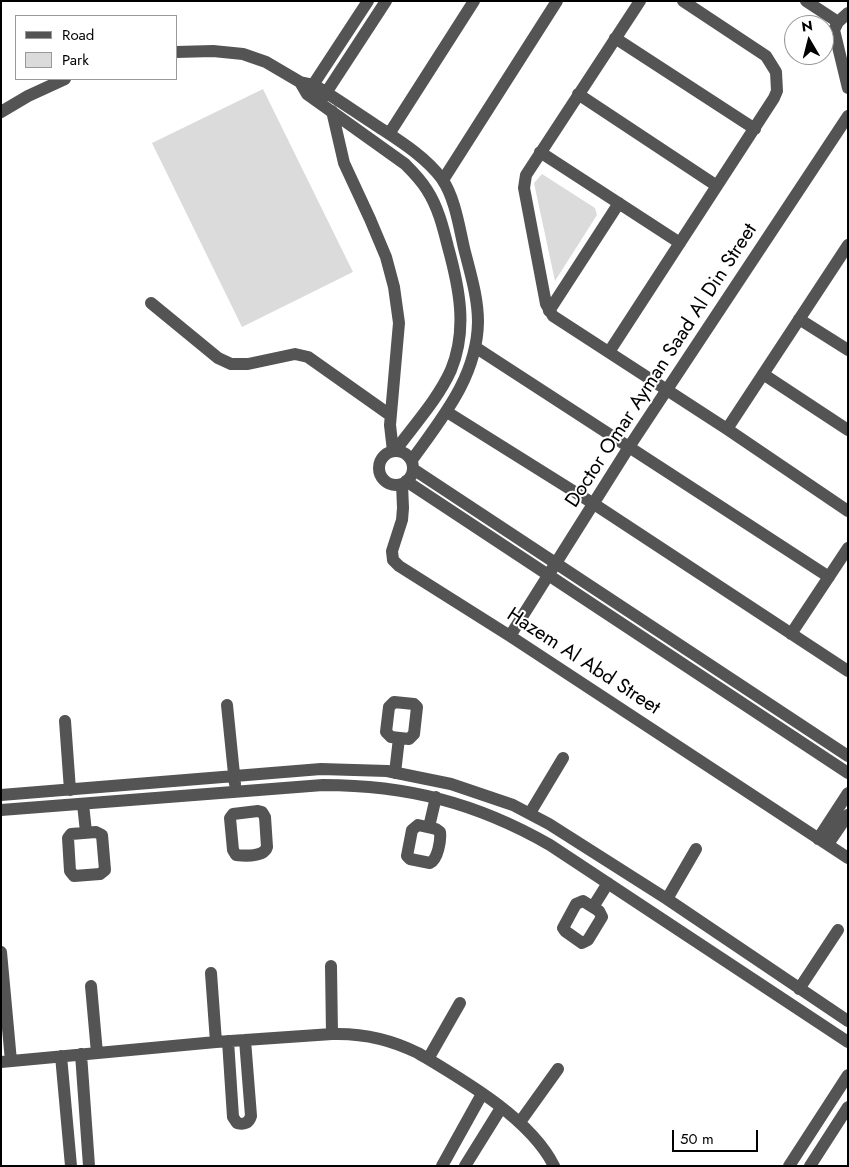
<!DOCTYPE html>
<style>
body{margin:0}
#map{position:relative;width:849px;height:1167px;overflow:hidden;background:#fff;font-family:Jost,sans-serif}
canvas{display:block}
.frame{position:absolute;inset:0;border:2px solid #000;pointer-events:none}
.legend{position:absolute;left:15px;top:15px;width:162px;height:65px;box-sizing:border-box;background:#fff;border:1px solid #999;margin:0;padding:6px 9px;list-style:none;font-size:15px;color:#000}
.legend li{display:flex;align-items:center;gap:10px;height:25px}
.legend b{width:25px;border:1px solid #999}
.north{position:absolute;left:784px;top:15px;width:50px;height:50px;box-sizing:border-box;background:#fff;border:1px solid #999;border-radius:50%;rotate:352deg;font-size:14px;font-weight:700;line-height:20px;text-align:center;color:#000}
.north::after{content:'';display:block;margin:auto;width:18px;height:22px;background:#000;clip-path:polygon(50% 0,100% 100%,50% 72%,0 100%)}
.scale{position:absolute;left:672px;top:1130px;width:86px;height:22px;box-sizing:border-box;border:2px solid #000;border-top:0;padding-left:6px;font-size:15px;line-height:18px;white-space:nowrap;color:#000;-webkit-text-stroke:4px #fff;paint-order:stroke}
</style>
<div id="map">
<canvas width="849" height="1167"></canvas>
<div class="frame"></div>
<ul class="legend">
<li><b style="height:6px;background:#545454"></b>Road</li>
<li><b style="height:14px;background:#dbdbdb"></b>Park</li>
</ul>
<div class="north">N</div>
<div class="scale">50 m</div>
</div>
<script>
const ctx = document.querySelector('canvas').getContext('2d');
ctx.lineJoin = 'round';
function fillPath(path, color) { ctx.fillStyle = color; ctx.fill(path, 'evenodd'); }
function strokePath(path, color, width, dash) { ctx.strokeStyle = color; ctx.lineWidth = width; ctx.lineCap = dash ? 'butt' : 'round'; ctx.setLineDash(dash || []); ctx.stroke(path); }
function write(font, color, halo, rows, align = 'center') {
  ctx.font = font + ' Jost,sans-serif'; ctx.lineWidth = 4; ctx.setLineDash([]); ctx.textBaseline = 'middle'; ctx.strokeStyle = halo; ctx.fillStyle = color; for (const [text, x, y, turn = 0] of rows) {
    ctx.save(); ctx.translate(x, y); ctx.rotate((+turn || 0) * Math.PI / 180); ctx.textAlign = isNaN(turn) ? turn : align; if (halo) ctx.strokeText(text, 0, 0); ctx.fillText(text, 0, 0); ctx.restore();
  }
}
fillPath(new Path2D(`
 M263 89 353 272 242 327 152 143Z
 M542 174 595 208 597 215 555 281 534 183Z`), '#dbdbdb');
strokePath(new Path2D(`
 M640 1 526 175 524 188 546 304 553 316 727 429 848 511
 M806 1 838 22
 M848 13 838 22 834 30 848 88
 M615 38 755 129
 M176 52 213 51 243 54 266 62 300 82 314 85C334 97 354 111 374 124 398 140 425 156 442 179 455 198 459 226 464 248 470 272 478 297 478 322 477 377 442 418 412 460
 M300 82 307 94 405 164C413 172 421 180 427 190 438 207 443 227 448 247 459 287 468 329 451 370 438 399 414 425 395 451
 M309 91 368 1
 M578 94 717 186
 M322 99 386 1
 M332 111 344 163 370 219 386 257 394 287 399 323 390 425 393 451
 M1 112 28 96 65 79
 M389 134 474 1
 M540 152 680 243
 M443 180 557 1
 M151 303 218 358 231 364H248L295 354 308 357 390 415
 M549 311 619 203
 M799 319 848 350
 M475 347 829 577
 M609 352 774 98 777 91 776 72 766 56 683 1
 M763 374 848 430
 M447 412 594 504 848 671
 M727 429 848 245
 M379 468a17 17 0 1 1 34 0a17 17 0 1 1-34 0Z
 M413 469 848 756
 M406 481 848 773
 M402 484 403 508 402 520 392 551 393 560 399 566 510 636 848 858
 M791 634 848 548
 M510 636 629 447 848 116
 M394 702 414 704 417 707 414 734 409 739 391 737 386 732 389 707Z
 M227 705 235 784
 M65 721 70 790
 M395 773 399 738
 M1 795 321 769 387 771 451 784 513 805 549 824 667 899 848 1021
 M83 804 86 832
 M1 810 323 785C407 785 477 803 550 845L848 1042
 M258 811 262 812 265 817 267 847C264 857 245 856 236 855L233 850 230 818 233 814Z
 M530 813 563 758
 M418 825 436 829 440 832C441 840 438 859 430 863L410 859 407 856 412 830Z
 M429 827 436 797
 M96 832 102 835 105 870 100 874 74 876 70 871 68 838 71 834Z
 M818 839 848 793
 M828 844 848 815
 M667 899 696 849
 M583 901 599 911 602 917 588 940 582 943 565 931 563 928 576 904Z
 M593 907 608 883
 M1 952 11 1061
 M331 966 332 1034
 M211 973 216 1042
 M91 986 97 1053
 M799 989 838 930
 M228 1041 233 1117 237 1123C244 1125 249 1123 251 1116L245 1040
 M81 1054 89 1166
 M61 1056 71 1166
 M428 1059 460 1003
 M1 1062 216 1042 332 1034C363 1033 390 1039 418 1053 463 1080 530 1118 554 1166
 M520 1122 558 1069
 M442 1166 482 1094
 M465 1166 501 1108
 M789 1166 848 1075
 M810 1166 848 1107`), '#545454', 12);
write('20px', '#000', '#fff', [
 ["Doctor Omar Ayman Saad Al Din Street",662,366,-57],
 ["Hazem Al Abd Street",583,662,33]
]);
</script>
